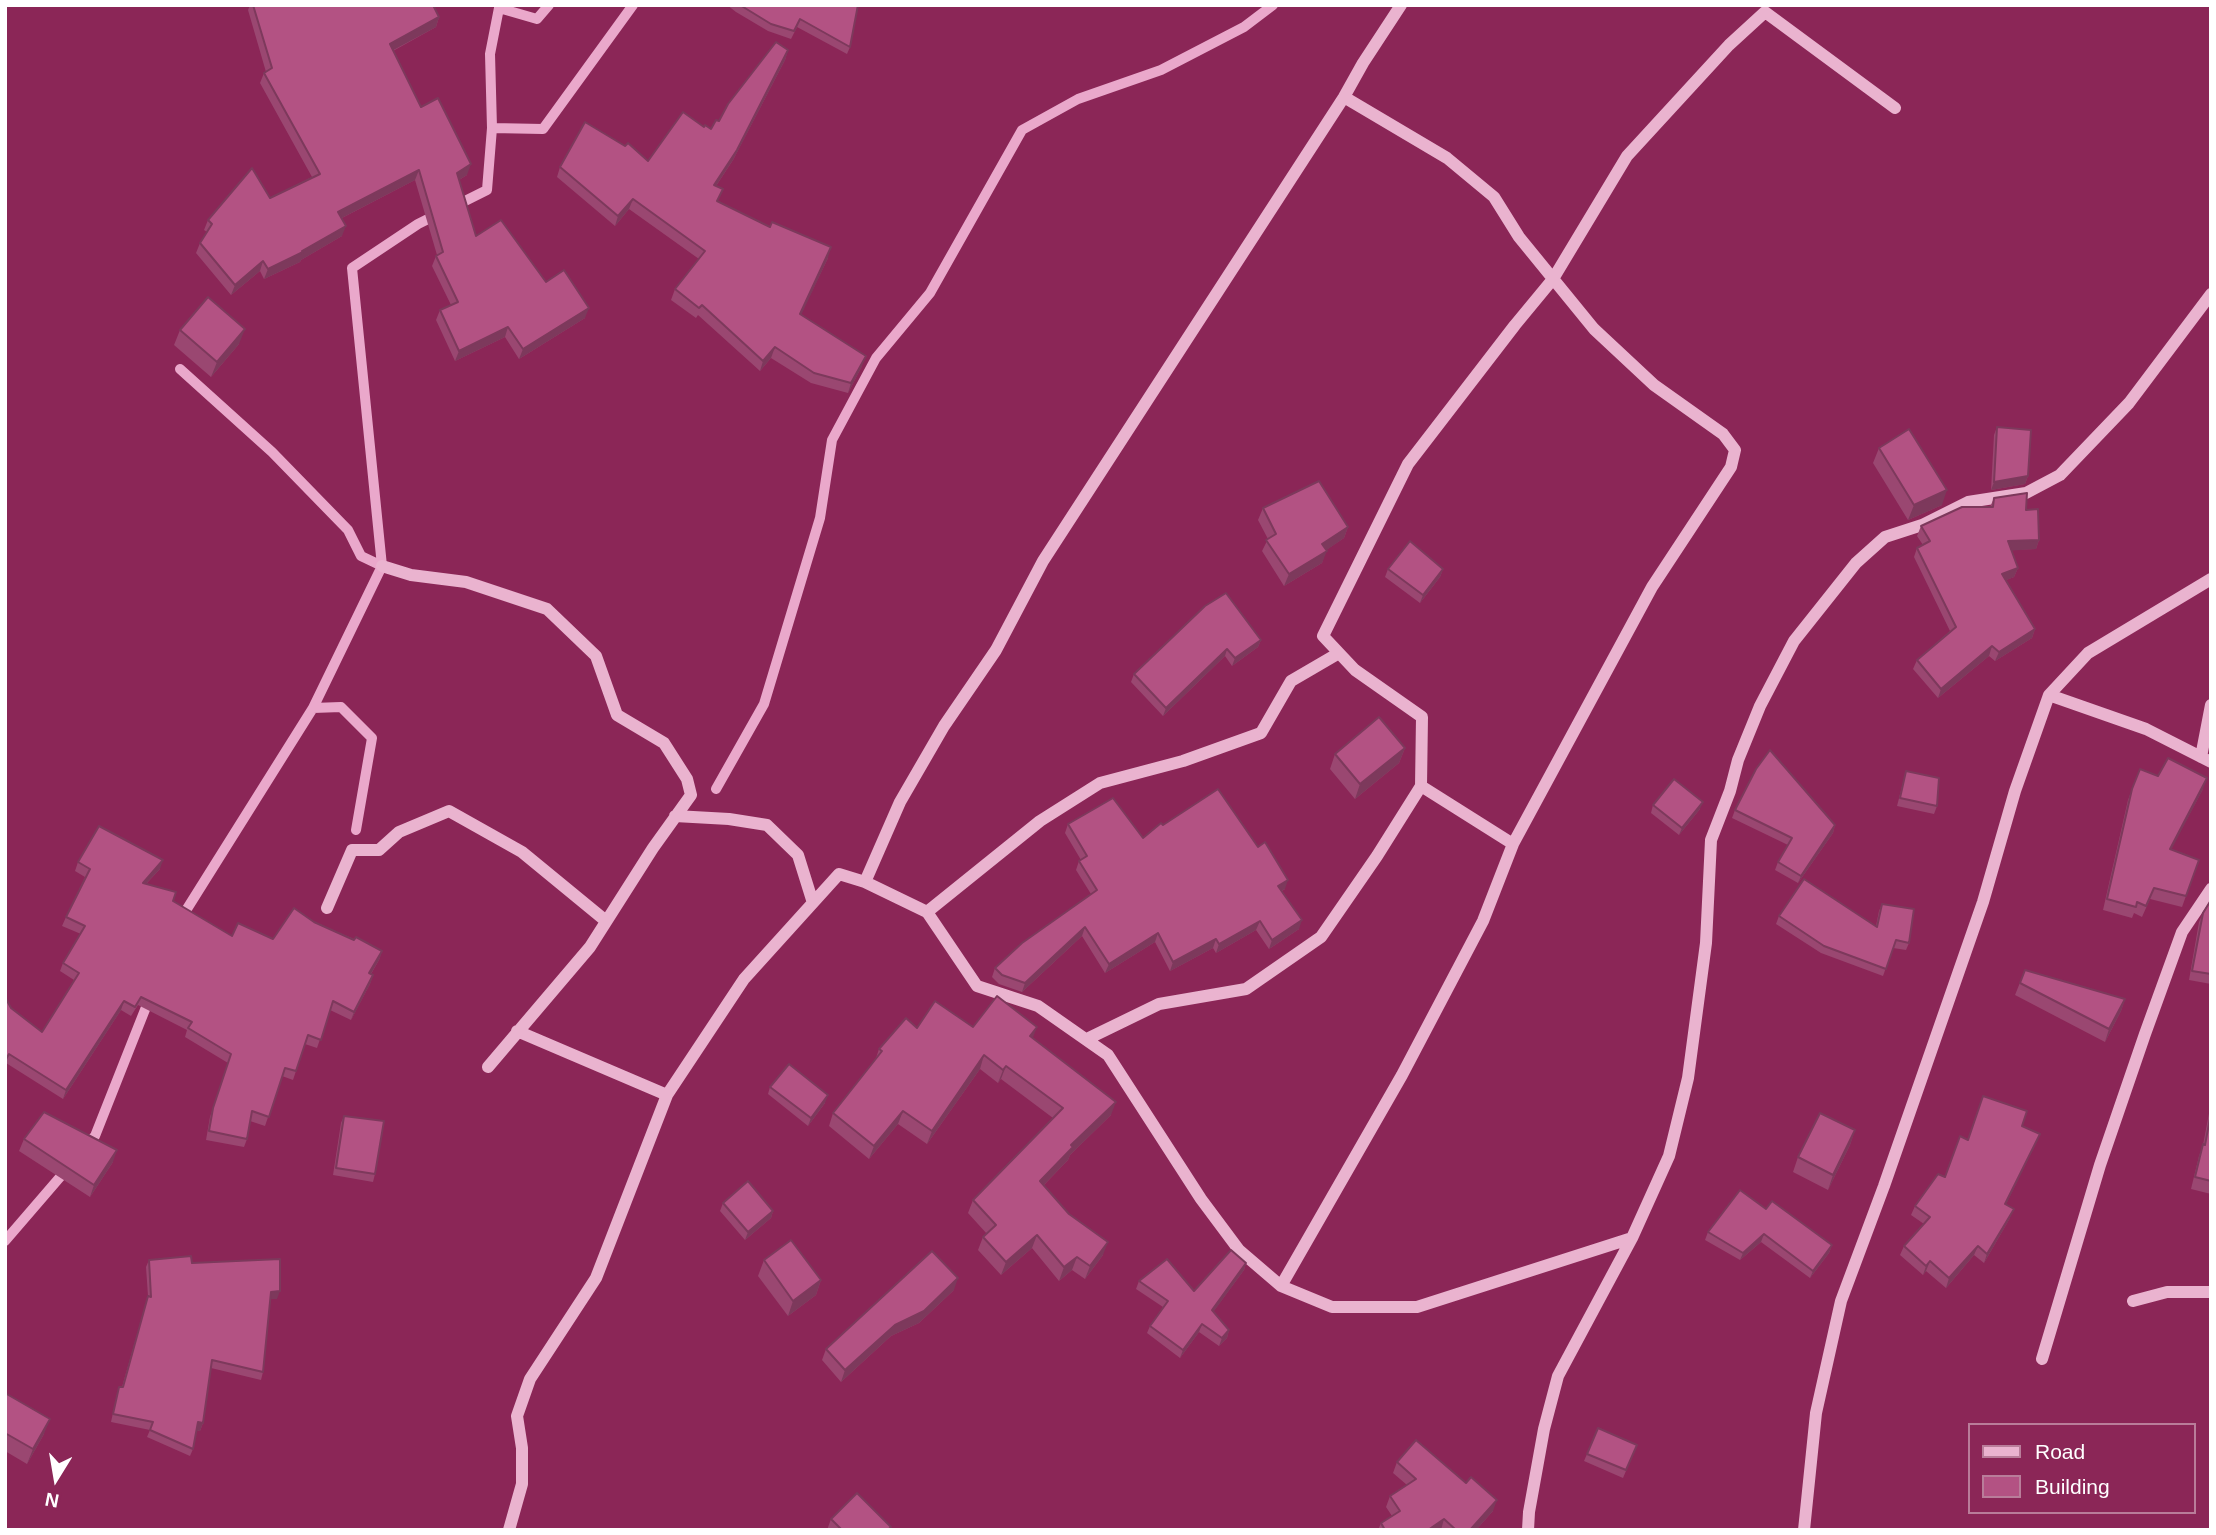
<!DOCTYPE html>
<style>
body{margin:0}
#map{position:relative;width:2216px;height:1535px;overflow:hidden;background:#8b2657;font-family:Arial,sans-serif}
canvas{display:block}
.frame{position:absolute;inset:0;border:7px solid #fff;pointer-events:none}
.legend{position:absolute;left:1968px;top:1423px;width:228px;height:91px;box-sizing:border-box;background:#8b2657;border:2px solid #b97d9a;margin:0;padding:9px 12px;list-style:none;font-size:21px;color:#fff}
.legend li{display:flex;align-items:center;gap:14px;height:35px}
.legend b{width:35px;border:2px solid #b97d9a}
.north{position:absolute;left:21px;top:1444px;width:70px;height:70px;-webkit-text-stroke:5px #8b2657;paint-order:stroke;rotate:191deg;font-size:19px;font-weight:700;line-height:28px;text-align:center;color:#fff}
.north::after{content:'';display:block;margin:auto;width:24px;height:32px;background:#fff;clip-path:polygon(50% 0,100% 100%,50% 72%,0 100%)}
</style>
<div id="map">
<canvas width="2216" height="1535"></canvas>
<div class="frame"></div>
<ul class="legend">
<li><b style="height:9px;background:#eab3cf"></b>Road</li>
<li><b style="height:19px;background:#b35283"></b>Building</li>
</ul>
<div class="north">N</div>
</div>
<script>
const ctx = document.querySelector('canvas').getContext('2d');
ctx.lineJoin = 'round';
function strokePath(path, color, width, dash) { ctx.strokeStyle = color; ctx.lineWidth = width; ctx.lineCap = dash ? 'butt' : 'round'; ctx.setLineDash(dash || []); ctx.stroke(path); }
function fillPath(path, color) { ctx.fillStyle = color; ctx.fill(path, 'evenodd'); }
strokePath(new Path2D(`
 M492 128 490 54 499 8 537 19 549 5
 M453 207 487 190 492 128 543 129 633 5
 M180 369 272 452 348 530 361 556 382 566
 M313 708 341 707 372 738 356 830
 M716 789 764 704 820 518 832 440 876 358 930 293 1022 130 1078 99 1161 70 1244 27 1273 5
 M180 920 313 708 382 566 352 268 418 224 438 214
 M84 1148 95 1136 150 997
 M5 1241 67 1169`), '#eaa8cb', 10);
strokePath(new Path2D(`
 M382 566 411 575 466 582 547 609 596 656 617 715 664 743 687 779 691 795 653 848 590 947 488 1067
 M2049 695 2146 729 2211 762
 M2201 757 2211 705
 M1421 786 1422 717 1355 670 1323 636 1408 464 1515 325 1553 279 1627 156 1729 45 1765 12 1895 108
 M675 816 729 819 767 825 798 855 813 903
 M865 882 900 802 944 726 996 650 1043 561 1344 97 1363 63 1401 5
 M327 908 352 850H379L399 832 449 811 522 852 606 921
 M927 912 1040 821 1100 783 1183 761 1261 733 1291 681 1339 653
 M517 1031 667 1095 744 979 839 874 865 882 927 912 977 986 1038 1006 1108 1055 1201 1199 1239 1250 1281 1286 1332 1307H1417L1632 1238
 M1087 1039 1159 1004 1246 989 1321 937 1377 856 1421 786 1513 844
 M1281 1286 1402 1075 1483 921 1513 844 1652 587 1731 467 1735 450 1723 434 1654 385 1594 329 1519 237 1494 197 1447 158 1344 97
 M2133 1301 2167 1292H2211
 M2042 1359 2100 1165 2145 1034 2182 932 2211 889
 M509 1530 522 1484V1448L517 1416 530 1379 596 1278 667 1095
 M1528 1530 1529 1512 1544 1429 1558 1376 1632 1238 1669 1156 1688 1078 1706 943 1711 840 1730 791 1738 760 1760 706 1794 641 1856 563 1885 537 1922 525 1968 502 2026 493 2060 475 2129 403 2211 294
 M1804 1530 1816 1413 1841 1301 1884 1186 1983 902 2015 791 2049 695 2088 653 2211 579`), '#eab3cf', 12);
fillPath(new Path2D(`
 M250 5H433L439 17 436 27 393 51 421 107 467 175 459 180 476 236 546 282 585 318 519 359 505 337 455 361 436 320 440 310 451 305 432 266 436 256 437 255 415 180 342 218V236L301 260 300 262 264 279 260 271 231 295 196 253 200 243 207 232 204 230 208 220 270 198 312 177 260 83 264 73 266 72 248 10Z
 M727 5H858L850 47 847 54 797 27 791 39 768 31 736 12Z
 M788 50 785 60 733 160 716 186 718 201 828 258 801 314 862 366 848 393 811 383 771 358 760 371 698 315 696 318 671 300 675 289 699 259 629 209 615 226 557 177 560 167 648 161 704 127 711 129Z
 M180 330 239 344 211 377 174 345Z
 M1997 427 2028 476 2025 484 1991 490 1994 435Z
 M1879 448 1942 505 1908 520 1873 463Z
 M1994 498 2026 510 2039 540 2036 549 2011 550 2018 568 2014 577 2006 580 2035 629 2032 638 1995 661 1989 656 1938 698 1913 669 1917 660 1950 631 1914 557 1917 548 1923 545 1917 536 1921 526 1990 507Z
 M1263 508 1348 527 1344 538 1326 550 1322 563 1284 586 1262 551 1268 539 1258 520Z
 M1388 569H1443L1440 577 1420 603 1385 577Z
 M1261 640 1258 647 1232 666 1225 656 1163 716 1131 682 1134 674Z
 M1405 748 1399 763 1355 799 1330 769 1335 754Z
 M2140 769 2158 776 2203 789 2171 849 2199 860 2182 907 2150 899 2142 917 2134 913 2132 918 2103 910 2128 800Z
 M1906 771 1937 806 1934 814 1897 806Z
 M1653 805 1700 809 1679 835 1651 813Z
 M1735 810 1835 825 1833 833 1798 883 1775 870 1778 862 1788 845 1732 818Z
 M1068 824 1143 838 1163 825 1285 889 1282 891 1299 929 1269 949 1256 930 1216 953 1213 948 1170 971 1155 942 1105 973 1082 936 1022 992 999 984 992 977 995 968 1091 894 1076 870 1079 861 1081 860 1065 833Z
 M78 862 160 869 146 884 173 901 232 936 273 939 314 922 382 951 379 960 371 974 373 975 370 984 351 1020 330 1010 317 1048 305 1044 293 1080 282 1076 265 1126 250 1121 247 1139 244 1147 206 1140 210 1117 228 1063 185 1037 187 1030 138 1005 131 1016 121 1010 63 1099 6 1063 11 1008 42 1032 74 980 60 971 63 963 81 934 62 926 66 917 85 877 75 871Z
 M2211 900V984L2189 980 2199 922 2203 913Z
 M1882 904 1909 943 1906 950 1893 948 1883 976 1821 953 1776 924 1779 916 1876 926 1879 911Z
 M2025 970 2125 999 2121 1011 2105 1042 2015 995Z
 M973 1027 1033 1039 1111 1115 1070 1155 1068 1160 1044 1185 1103 1255 1085 1279 1072 1270 1059 1281 1032 1248 1001 1275 978 1250 983 1237 987 1234 968 1213 973 1200 1053 1118 1001 1079 998 1083 980 1069 927 1144 898 1124 869 1159 829 1126 833 1113 876 1058 879 1049Z
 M770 1087 825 1103 808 1126 768 1094Z
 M2211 1103V1194L2191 1189 2199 1156 2203 1145Z
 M344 1116 375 1174 373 1182 333 1175 341 1123Z
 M2022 1126 2036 1143 2006 1204 2010 1218 1984 1263 1974 1255 1946 1288 1926 1271 1923 1275 1900 1255 1904 1246 1924 1224 1911 1215 1915 1206 1945 1177 1968 1140Z
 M1855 1130 1850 1145 1828 1190 1793 1172 1798 1157Z
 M24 1139 113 1162 90 1197 19 1151Z
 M723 1203 773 1211 771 1218 745 1240 720 1211Z
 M1766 1209 1832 1245 1829 1253 1810 1278 1761 1242 1740 1260 1705 1240 1708 1232Z
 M149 1260 192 1263 277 1299H270L263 1372 261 1380 211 1368 203 1423 200 1431 196 1430 193 1449 190 1456 147 1437 150 1430 111 1422 117 1394 119 1387H122L148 1296 146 1267Z
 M764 1260 821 1280 816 1295 788 1316 758 1276Z
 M1246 1263 1244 1270 1213 1312 1229 1330 1227 1338 1219 1346 1199 1332 1180 1358 1147 1333 1150 1326 1163 1307 1136 1289 1139 1281 1194 1291Z
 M954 1290 919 1323 891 1336 841 1382 822 1360 826 1349Z
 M5 1393 44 1434 27 1464 5 1451Z
 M1637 1445 1623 1478 1584 1461 1587 1454Z
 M1397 1462 1493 1511 1476 1530H1378L1381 1523 1392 1516 1386 1507 1390 1496 1407 1485 1393 1473Z
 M831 1519 890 1530H827Z`), '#9a4771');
fillPath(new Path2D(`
 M439 17 436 27 386 54 390 44Z
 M788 50 785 60 733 160 710 195 714 185Z
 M471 164 467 175 454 183 457 173Z
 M419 170 415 180 334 222 338 212Z
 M633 199 629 209 615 226 618 216Z
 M346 226 342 236 301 260 300 262 264 279 268 269Z
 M831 247 828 258 797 324 800 314Z
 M263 261 260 271 231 295 235 285Z
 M589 308 585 318 519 359 523 349Z
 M508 327 505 337 455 361 459 351Z
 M245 329 239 344 211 377 217 362Z
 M775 347 771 358 760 371 763 361Z
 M866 356 862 366 848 393 851 383Z
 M2028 476 2025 484 1991 490 1994 482Z
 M1947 490 1942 505 1908 520 1914 505Z
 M1348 527 1344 538 1318 556 1322 544Z
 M2039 540 2036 549 2005 551 2008 541Z
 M1327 551 1322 563 1284 586 1289 574Z
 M2018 568 2014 577 1999 583 2002 574Z
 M1443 569 1440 577 1420 603 1423 595Z
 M2035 629 2032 638 1995 661 1999 652Z
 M1261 640 1258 647 1232 666 1235 658Z
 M1992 646 1989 656 1938 698 1941 689Z
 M1227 649 1225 656 1163 716 1166 708Z
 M1405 748 1399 763 1355 799 1360 784Z
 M2207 778 2203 789 2166 860 2170 849Z
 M1703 802 1700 809 1679 835 1682 828Z
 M1835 825 1833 833 1798 883 1801 876Z
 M163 860 160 869 139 891 143 883Z
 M1288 880 1285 889 1275 894 1278 886Z
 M1302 920 1299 929 1269 949 1272 940Z
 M1260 921 1256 930 1216 953 1219 944Z
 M1085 927 1082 936 1022 992 1025 983Z
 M1158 933 1155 942 1105 973 1109 964Z
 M1216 939 1213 948 1170 971 1173 962Z
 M382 951 379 960 366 982 369 973Z
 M373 975 370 984 351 1020 354 1012Z
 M2125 999 2121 1011 2105 1042 2109 1029Z
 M124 1001 121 1010 63 1099 66 1090Z
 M1037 1027 1032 1040 1030 1036Z
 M984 1055 980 1069 927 1144 932 1131Z
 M1006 1066 1001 1079 998 1083 1003 1070Z
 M828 1095 825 1103 808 1126 811 1118Z
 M1116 1102 1111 1115 1070 1155 1068 1160 1035 1194 1040 1181 1071 1145Z
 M903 1111 898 1124 869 1159 874 1146Z
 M1855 1130 1850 1145 1828 1190 1833 1175Z
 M2040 1134 2036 1143 2002 1213 2005 1204Z
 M117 1150 113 1162 90 1197 94 1185Z
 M2014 1209 2010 1218 1984 1263 1987 1254Z
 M773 1211 771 1218 745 1240 748 1232Z
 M1764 1234 1761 1242 1740 1260 1743 1253Z
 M1037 1235 1032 1248 1001 1275 1006 1262Z
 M1108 1242 1103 1255 1085 1279 1090 1266Z
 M1832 1245 1829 1253 1810 1278 1813 1271Z
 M1978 1246 1974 1255 1946 1288 1949 1278Z
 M1077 1257 1072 1270 1059 1281 1064 1267Z
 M1930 1261 1926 1271 1923 1275 1926 1266Z
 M1246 1263 1244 1270 1209 1318 1212 1310Z
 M958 1278 954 1290 919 1323 891 1336 841 1382 845 1370 895 1325Z
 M821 1280 816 1295 788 1316 793 1301Z
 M280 1291 277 1299H268L271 1292Z
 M1202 1324 1199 1332 1180 1358 1183 1350Z
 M1229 1330 1227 1338 1219 1346 1222 1338Z
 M50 1419 44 1434 27 1464 33 1449Z
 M198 1422 203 1423 200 1431 195 1430Z
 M1497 1500 1493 1511 1476 1530H1470Z
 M1444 1519 1441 1530H1428Z`), '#7d395c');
const building = new Path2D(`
 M253 5H433L439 17 390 44 421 107 438 98 471 164 457 173 476 236 501 220 546 282 564 270 589 308 523 349 508 327 459 351 440 310 458 302 436 256 443 252 419 170 338 212 346 226 302 251 303 252 268 269 263 261 235 285 200 243 212 224 208 220 252 168 270 198 320 174 264 73 272 68Z
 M740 5H858L850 47 800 19 794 31 771 24Z
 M776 42 788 50 737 150 714 185 723 189 717 201 770 227 772 222 831 247 800 314 866 356 851 383 814 373 775 347 763 361 702 305 699 308 675 289 705 251 633 199 618 216 560 167 585 122 625 146 628 143 648 161 683 112 704 127 705 125 711 129 716 120 719 121 728 104Z
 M208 297 245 329 217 362 180 330Z
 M1997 427 2031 430 2028 476 1994 482Z
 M1909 429 1947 490 1914 505 1879 448Z
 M1319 481 1348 527 1322 544 1327 551 1289 574 1266 540 1276 534 1263 508Z
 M2027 493 2026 510 2038 509 2039 540 2008 541 2018 568 2002 574 2035 629 1999 652 1992 646 1941 689 1917 660 1956 627 1917 548 1930 541 1921 526 1962 507H1993L1994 498Z
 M1410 541 1443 569 1423 595 1388 569Z
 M1226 593 1261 640 1235 658 1227 649 1166 708 1134 674 1205 606Z
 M1379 717 1405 748 1360 784 1335 754Z
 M1770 750 1835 825 1801 876 1778 862 1792 838 1735 810 1756 769Z
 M2168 758 2207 778 2170 849 2199 860 2186 896 2154 888 2146 906 2137 902 2136 907 2107 899 2132 789 2140 769 2158 776Z
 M1906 771 1939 778 1937 806 1900 798Z
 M1674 779 1703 802 1682 828 1653 805Z
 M1218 789 1258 847 1265 842 1288 880 1278 886 1302 920 1272 940 1260 921 1219 944 1216 939 1173 962 1158 933 1109 964 1085 927 1025 983 1002 975 995 968 1022 943 1097 890 1079 861 1087 856 1068 824 1113 798 1143 838 1161 823 1163 825Z
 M99 826 163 860 143 883 176 892 173 901 232 936 238 923 273 939 294 908 314 922 354 940 356 937 382 951 369 973 373 975 354 1012 333 1001 321 1040 308 1035 296 1071 285 1068 269 1117 252 1111 247 1139 209 1131 213 1108 231 1054 188 1028 192 1022 141 997 135 1007 124 1001 66 1090 9 1054 5 1061V997L11 1008 42 1032 79 973 63 963 85 926 66 917 90 869 78 862Z
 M1804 879 1877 927 1882 904 1914 909 1909 943 1896 940 1886 969 1824 946 1779 916Z
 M2211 900V974L2192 971 2203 913Z
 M2025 970 2125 999 2109 1029 2020 983Z
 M997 996 1037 1027 1030 1036 1116 1102 1071 1145 1073 1147 1040 1181 1069 1214 1108 1242 1090 1266 1077 1257 1064 1267 1037 1235 1006 1262 983 1237 996 1225 973 1200 1063 1108 1006 1066 1003 1070 984 1055 932 1131 903 1111 874 1146 833 1113 882 1051 879 1049 906 1018 917 1028 935 1001 973 1027Z
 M789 1064 828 1095 811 1118 770 1087Z
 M1983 1096 2027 1111 2022 1126 2040 1134 2005 1204 2014 1209 1987 1254 1978 1246 1949 1278 1930 1261 1926 1266 1904 1246 1930 1217 1915 1206 1938 1174 1945 1177 1960 1136 1968 1140Z
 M44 1112 117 1150 94 1185 24 1139Z
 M1820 1113 1855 1130 1833 1175 1798 1157Z
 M2211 1113V1181L2195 1177 2203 1144 2205 1145Z
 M344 1116 384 1121 375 1174 336 1168Z
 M748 1181 773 1211 748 1232 723 1203Z
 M1740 1190 1766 1209 1772 1201 1832 1245 1813 1271 1764 1234 1743 1253 1708 1232Z
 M791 1240 821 1280 793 1301 764 1260Z
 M1231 1250 1246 1263 1212 1310 1229 1330 1222 1338 1202 1324 1183 1350 1150 1326 1168 1301 1139 1281 1167 1259 1194 1291Z
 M932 1251 958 1278 924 1311 895 1325 845 1370 826 1349Z
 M191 1256 192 1263 280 1259V1291L271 1292 263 1372 212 1360 203 1423 198 1422 193 1449 150 1430 153 1422 113 1414 119 1387H123L148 1296 151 1297 149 1260Z
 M5 1393 50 1419 33 1449 5 1433Z
 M1598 1428 1637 1445 1626 1470 1587 1454Z
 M1416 1440 1466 1483 1471 1477 1497 1500 1470 1530H1456L1444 1519 1428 1530H1385L1381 1523 1400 1511 1390 1496 1416 1479 1397 1462Z
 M857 1493 891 1527 888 1530H842L831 1519Z`);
fillPath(building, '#b35283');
strokePath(building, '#7d395c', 2);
</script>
